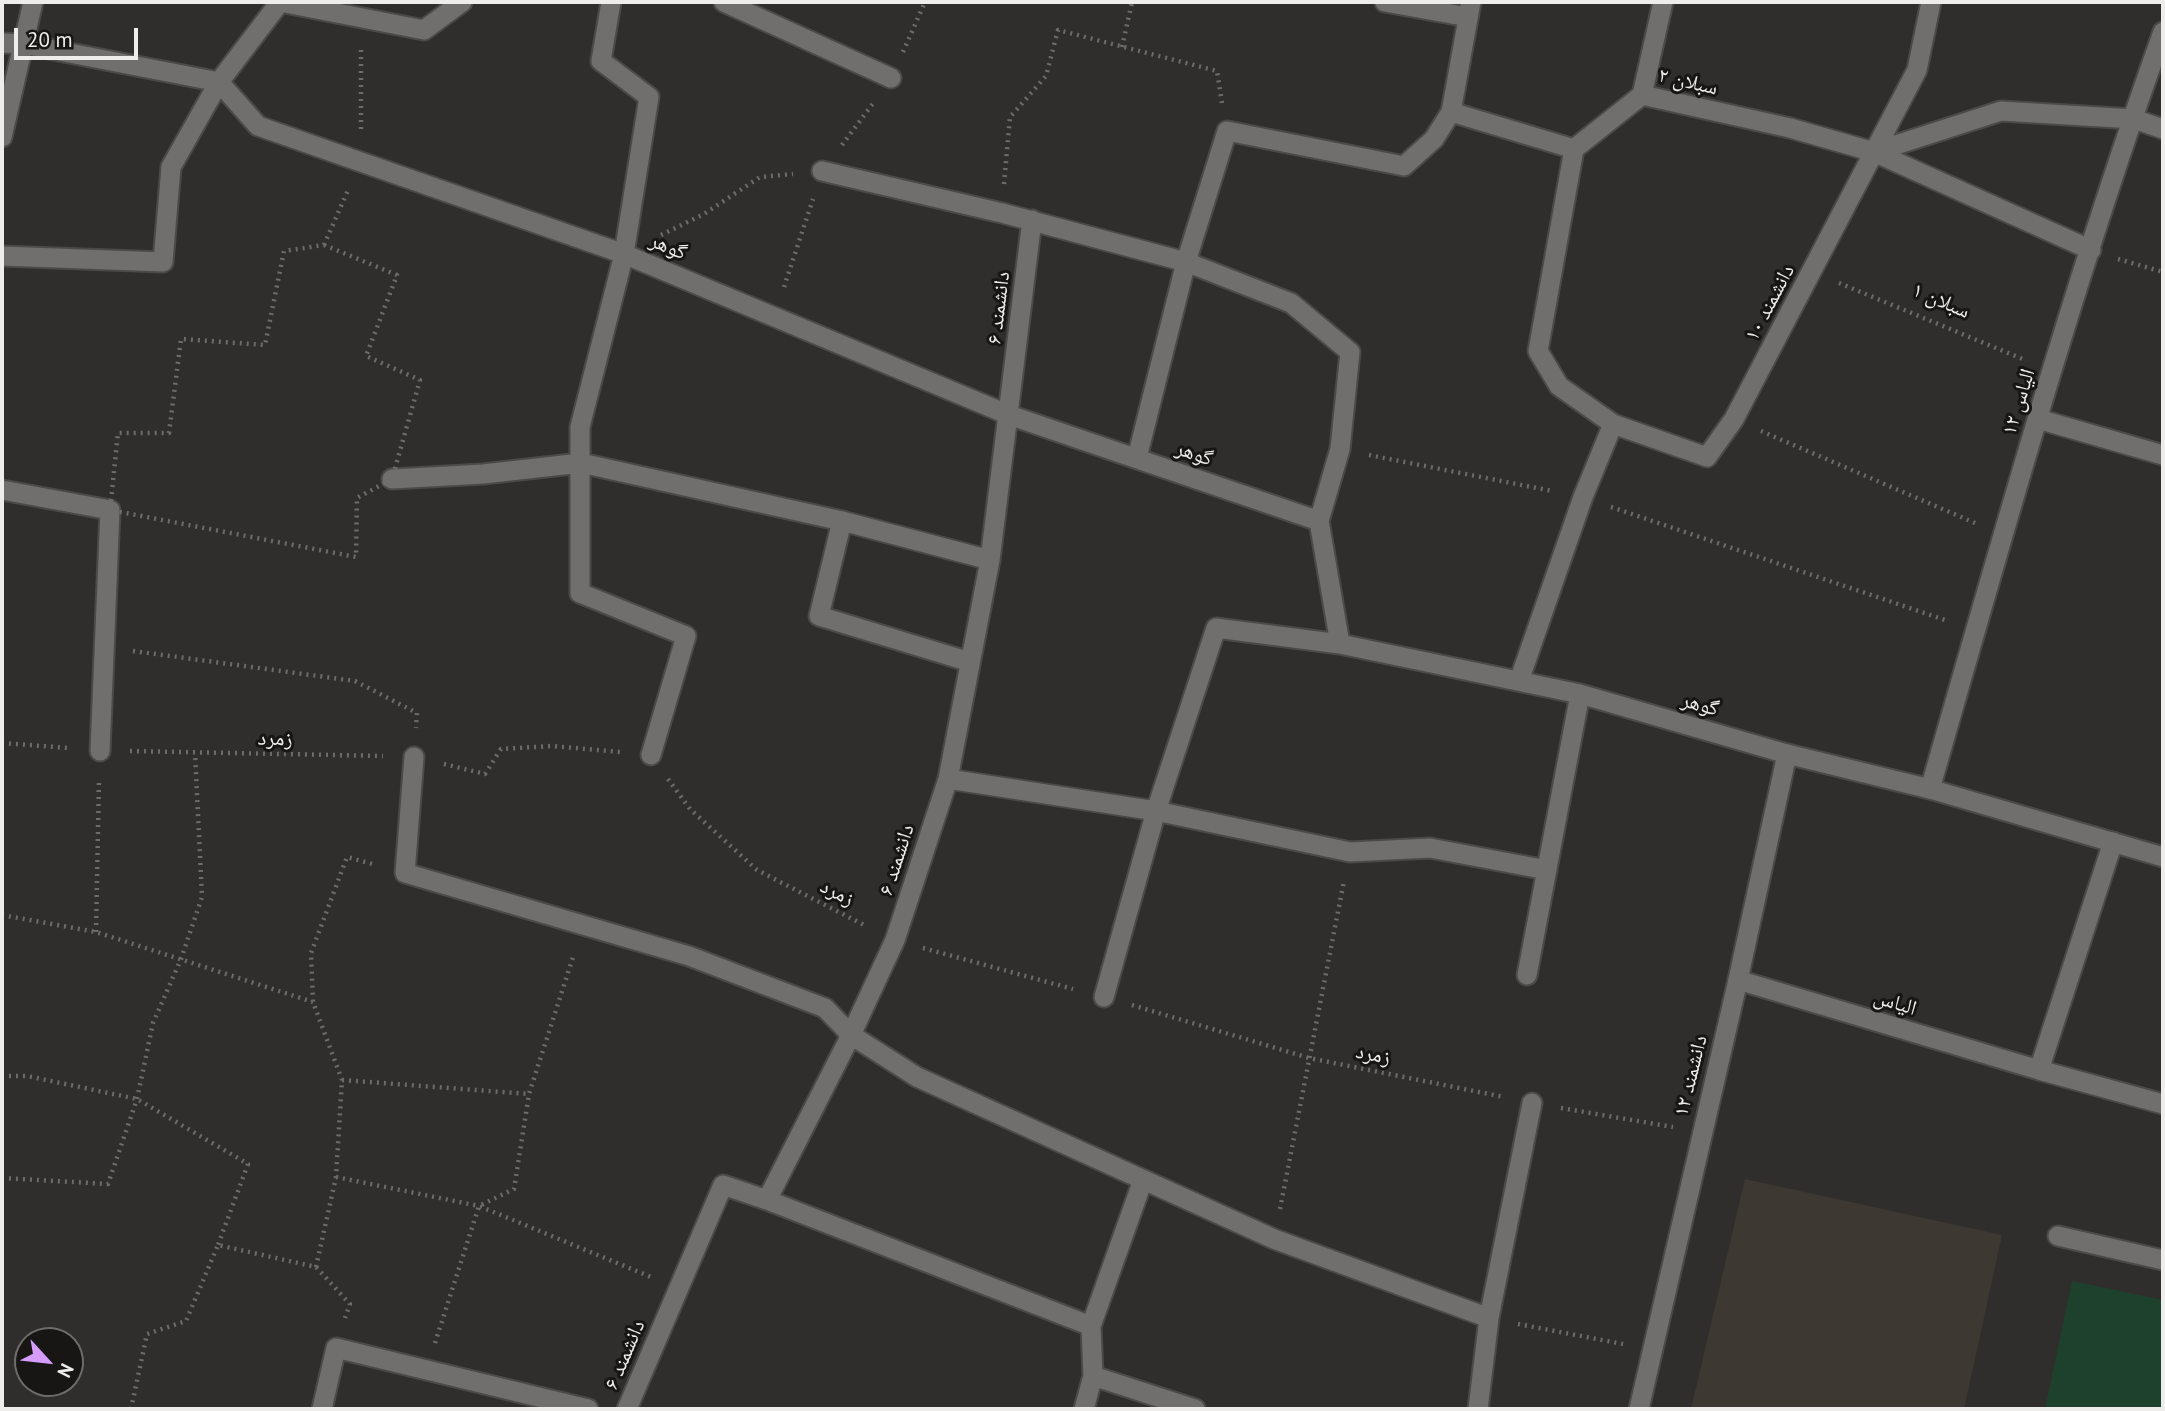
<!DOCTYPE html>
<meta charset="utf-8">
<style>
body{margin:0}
#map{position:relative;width:2165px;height:1411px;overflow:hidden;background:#302e2c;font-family:"PT Sans",sans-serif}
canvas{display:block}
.frame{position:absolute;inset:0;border:4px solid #eeedec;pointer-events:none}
.north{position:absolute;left:14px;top:1327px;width:70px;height:70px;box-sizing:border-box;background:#171615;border:2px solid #6d6c6b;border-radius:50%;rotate:117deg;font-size:19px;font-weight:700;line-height:28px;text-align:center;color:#eeedec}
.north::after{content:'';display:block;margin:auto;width:24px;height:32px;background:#d59cfb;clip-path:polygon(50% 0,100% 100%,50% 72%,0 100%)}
.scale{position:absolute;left:14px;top:28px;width:124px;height:32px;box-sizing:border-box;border:4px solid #eeedec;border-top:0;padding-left:9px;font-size:21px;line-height:24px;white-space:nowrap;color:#eeedec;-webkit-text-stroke:5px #171615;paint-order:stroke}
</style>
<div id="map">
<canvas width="2165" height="1411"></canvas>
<div class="frame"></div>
<div class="north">N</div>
<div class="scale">20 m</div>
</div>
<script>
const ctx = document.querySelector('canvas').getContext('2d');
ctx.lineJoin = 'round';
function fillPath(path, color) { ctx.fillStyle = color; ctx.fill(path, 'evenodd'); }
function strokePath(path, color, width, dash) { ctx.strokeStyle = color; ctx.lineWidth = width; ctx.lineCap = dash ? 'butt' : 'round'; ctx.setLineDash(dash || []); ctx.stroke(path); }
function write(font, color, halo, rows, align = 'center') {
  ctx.font = font + ' "PT Sans","Noto Naskh Arabic",sans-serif'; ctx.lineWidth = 6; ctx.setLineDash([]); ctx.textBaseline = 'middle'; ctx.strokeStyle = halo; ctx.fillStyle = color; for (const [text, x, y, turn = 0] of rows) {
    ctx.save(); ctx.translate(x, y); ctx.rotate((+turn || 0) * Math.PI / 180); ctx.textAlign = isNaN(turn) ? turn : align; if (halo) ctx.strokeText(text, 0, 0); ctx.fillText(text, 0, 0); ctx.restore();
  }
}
fillPath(new Path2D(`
 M1745 1179 2002 1235 1964 1409H1691Z`), '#3d3831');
fillPath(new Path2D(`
 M2072 1281 2163 1300V1409H2045Z`), '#1e412d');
const service = new Path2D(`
 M842 521 819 616 970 662
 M414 757 405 873 689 956 825 1008 851 1035
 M1104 997 1156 811`);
const minor = new Path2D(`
 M280 2 424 30 462 2
 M611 2 601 61 649 97 624 254 580 427V593L686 636 651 755
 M724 2 891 78
 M1385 2 1468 17
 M2 43 23 44 219 82 258 126 624 254 1009 415 1319 521 1340 644
 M1642 95 1663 2
 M1451 112 1574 149 1642 95 1790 128 1874 152 2091 250
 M2 137 33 2
 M1574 149 1538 351 1559 386 1613 424
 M1874 152 2001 111 2134 119 2163 129
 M822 171 1002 213 1186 262 1227 131 1404 166 1434 139 1451 112 1471 2
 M2 256 163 262 171 167 219 82 280 2
 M2038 419 2163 455
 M1137 458 1186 262 1291 303 1350 352 1340 449 1319 521
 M392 479 483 474 581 463 842 521 990 560
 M2 490 110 510 100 751
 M1519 681 1583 497 1613 424 1707 457 1734 419 1917 70 1931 2
 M948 779 1156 811 1216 628 1340 644 1580 694 1787 754
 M1930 789C2003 535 2074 280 2163 32
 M1156 811 1350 852 1430 848 1547 870
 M1527 975 1580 694
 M1738 980 2039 1070 2163 1104
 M851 1035 917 1077 1274 1239 1489 1318
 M2039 1070 2113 842
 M767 1200 1091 1326
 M2058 1236 2163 1260
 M1093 1376 1195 1409
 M322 1409 336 1348 588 1409
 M627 1409 723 1185 767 1200 851 1035 895 940 948 779 990 560 1032 220
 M1084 1409 1093 1376 1091 1326 1143 1180
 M1478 1409 1489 1318 1532 1103`);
const tertiary = new Path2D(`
 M1639 1409 1738 980 1787 754 1930 789 2163 857`);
strokePath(service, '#4b4a48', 23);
strokePath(minor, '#4b4a48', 23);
strokePath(tertiary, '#4b4a48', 23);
strokePath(new Path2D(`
 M1122 47 1132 2
 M903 52 925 2
 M361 129V47
 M842 145 874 102
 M1004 184 1010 117 1046 76 1058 30 1217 71 1222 103
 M661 235 704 214 760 177 793 174
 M324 245 397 275 366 356 420 380 392 479 357 498 356 557 110 510 118 433H169L181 339 265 345 284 251Z
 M324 245 349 188
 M2118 259 2163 272
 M1839 283 2025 360
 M784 287 813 199
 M1761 431 1975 523
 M1369 455 1552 491
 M1611 507 1948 621
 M133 651 355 681 417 713 416 728
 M2 743 68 748
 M130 751 383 756
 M444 764 485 774 501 749 552 746 620 752
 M668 779 690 809 757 870 866 926
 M2 915 96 932 313 1002
 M96 932 99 779
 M923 948 1073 989
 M1132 1005 1309 1058 1504 1097
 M2 1076H27L137 1099 248 1164 218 1245
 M342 1080 529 1094
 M1561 1108 1673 1127
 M336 1177 479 1206 651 1277
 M2 1178 108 1184 137 1099 153 1023 181 959 202 897 195 753
 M1280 1209 1344 881
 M316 1267 336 1177 342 1080 313 1002 311 953 347 857 376 865
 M1518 1324 1623 1344
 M435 1343 479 1206 514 1189 529 1094 574 954
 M131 1409 147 1334 186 1321 218 1245 316 1267 350 1304 345 1318`), '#6d6c6a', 4.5, [2, 5]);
strokePath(service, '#716f6d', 19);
strokePath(minor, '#716f6d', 19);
strokePath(tertiary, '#716f6d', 19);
write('21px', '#eeedec', '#171615', [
 ["سبلان ۲",1688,82,13],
 ["گوهر",668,247,23],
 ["سبلان ۱",1941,301,23],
 ["دانشمند ۱۰",1770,303,-62],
 ["دانشمند ۶",999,308,-83],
 ["الیاس ۱۲",2019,402,-73],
 ["گوهر",1194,454,19],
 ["گوهر",1700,705,16],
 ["زمرد",275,739,1],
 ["دانشمند ۶",897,860,-72],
 ["زمرد",837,893,27],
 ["الیاس",1895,1003,17],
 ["زمرد",1373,1055,11],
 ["دانشمند ۱۲",1691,1076,-76],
 ["دانشمند ۶",625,1355,-67]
]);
</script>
